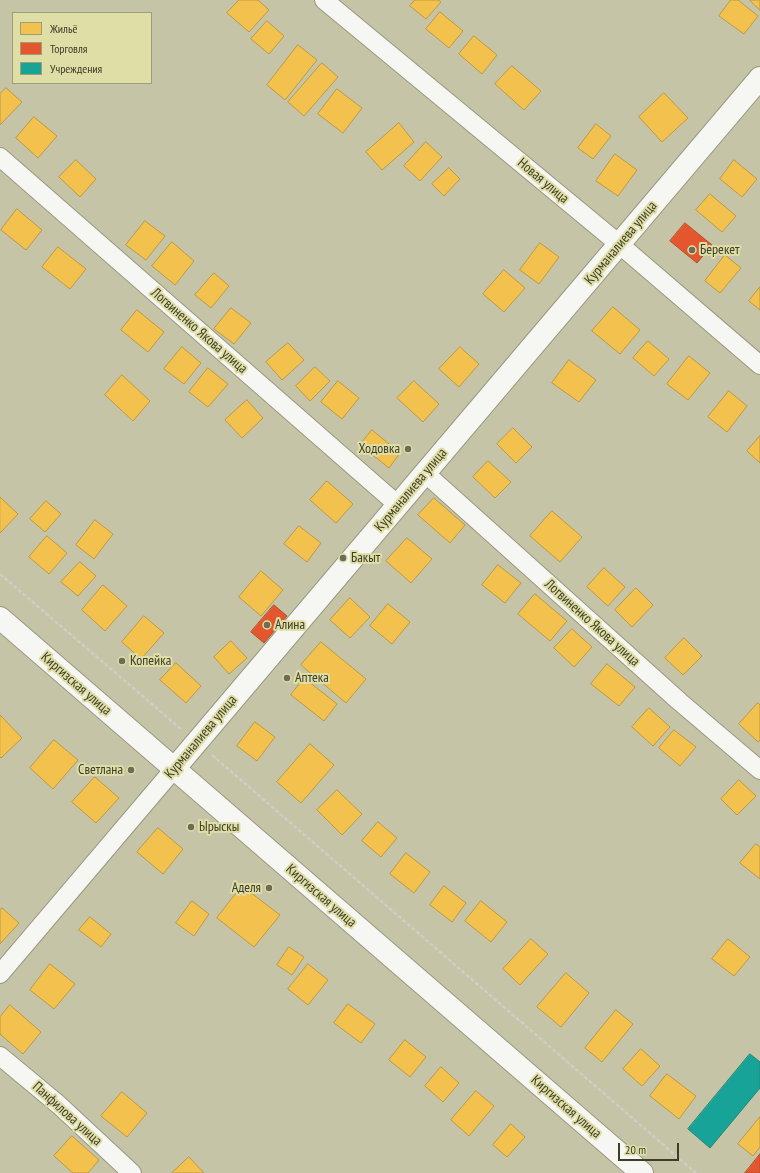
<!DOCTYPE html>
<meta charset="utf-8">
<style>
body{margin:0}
#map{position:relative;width:760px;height:1173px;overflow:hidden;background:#c5c4a7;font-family:"PT Sans Narrow",sans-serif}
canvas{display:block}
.legend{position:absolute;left:12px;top:12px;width:140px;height:72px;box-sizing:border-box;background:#dfdea7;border:1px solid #9f9e74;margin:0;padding:5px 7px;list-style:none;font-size:12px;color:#3e3d27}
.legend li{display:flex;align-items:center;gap:8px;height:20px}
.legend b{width:20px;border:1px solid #9f9e74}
.scale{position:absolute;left:618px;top:1143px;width:61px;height:18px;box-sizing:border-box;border:2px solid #3e3d27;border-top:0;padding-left:5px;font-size:12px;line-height:14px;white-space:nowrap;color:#3e3d27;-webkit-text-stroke:3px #dfdea7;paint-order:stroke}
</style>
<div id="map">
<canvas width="760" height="1173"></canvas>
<ul class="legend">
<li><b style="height:11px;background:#f2c14e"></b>Жильё</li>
<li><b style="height:11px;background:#e4572e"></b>Торговля</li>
<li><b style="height:11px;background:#17a398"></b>Учреждения</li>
</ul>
<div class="scale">20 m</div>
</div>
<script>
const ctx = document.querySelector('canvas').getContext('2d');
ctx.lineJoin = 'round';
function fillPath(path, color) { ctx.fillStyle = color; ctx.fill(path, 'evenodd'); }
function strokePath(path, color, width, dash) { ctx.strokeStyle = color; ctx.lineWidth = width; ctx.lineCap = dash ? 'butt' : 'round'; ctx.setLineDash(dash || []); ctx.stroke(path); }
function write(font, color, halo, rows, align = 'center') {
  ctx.font = font + ' "PT Sans Narrow",sans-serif'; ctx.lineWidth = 4; ctx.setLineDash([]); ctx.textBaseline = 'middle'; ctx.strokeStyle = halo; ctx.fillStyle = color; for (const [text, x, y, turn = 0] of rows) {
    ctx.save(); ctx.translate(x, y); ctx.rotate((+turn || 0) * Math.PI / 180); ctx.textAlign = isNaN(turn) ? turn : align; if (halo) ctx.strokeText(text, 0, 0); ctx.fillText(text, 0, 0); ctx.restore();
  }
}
const homes = new Path2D(`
 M239 0H258L269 10 249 32 227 13Z
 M415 0H438L441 2 426 19 410 6Z
 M731 0H738L758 16 744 34 719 16Z
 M750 0H760V10Z
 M440 12 463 31 449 48 426 29Z
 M267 21 284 36 269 54 251 39Z
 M474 36 497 55 482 74 459 54Z
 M298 45 317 60 285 100 267 85Z
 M322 63 338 77 304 116 288 102Z
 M512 66 541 91 524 110 495 84Z
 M6 88 22 102 0 125V94Z
 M337 89 362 108 343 133 318 114Z
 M664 93 688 118 662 142 639 117Z
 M34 117 57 136 38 158 16 138Z
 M399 123 414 142 382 170 366 152Z
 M596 124 611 136 593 159 578 148Z
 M426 142 442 157 420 181 404 166Z
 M615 154 637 170 618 196 596 181Z
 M76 160 96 179 80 197 59 177Z
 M734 160 757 179 742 197 720 179Z
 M449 168 460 179 444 196 432 184Z
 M710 194 736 216 722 232 696 210Z
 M17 209 42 230 26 250 1 230Z
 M145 221 165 236 146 260 126 245Z
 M172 242 194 261 175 285 152 266Z
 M540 243 559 257 539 284 520 270Z
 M58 247 86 269 70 289 42 267Z
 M725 255 741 268 720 293 705 281Z
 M504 270 525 288 504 312 483 294Z
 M214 273 229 286 211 308 195 295Z
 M760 287V310L749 301Z
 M613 307 640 330 620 354 592 331Z
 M231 308 251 323 234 344 214 329Z
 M137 310 164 332 148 352 121 330Z
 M648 341 669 359 654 376 633 358Z
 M288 343 304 360 282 380 266 362Z
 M182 347 201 363 184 384 164 369Z
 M460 347 479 364 459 387 439 369Z
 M689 356 710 373 688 400 667 384Z
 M569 360 596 380 579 402 552 383Z
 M315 367 330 381 310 401 296 386Z
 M208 368 228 384 208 407 189 392Z
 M122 375 150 401 133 421 105 395Z
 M338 381 359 398 342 419 321 402Z
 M414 381 439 404 423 422 397 398Z
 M729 391 747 406 727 432 708 417Z
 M247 400 263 418 242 438 225 420Z
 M513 428 532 447 516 463 497 444Z
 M372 430 400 453 389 468 360 445Z
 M760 436V463L747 451Z
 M488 461 511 482 495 498 473 477Z
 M327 481 353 504 336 523 310 500Z
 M0 497 18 514 0 533Z
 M434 498 465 525 450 543 418 515Z
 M46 501 61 514 45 532 30 519Z
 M552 511 582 537 560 562 530 536Z
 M95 520 113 534 94 559 76 545Z
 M299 526 321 543 307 562 284 544Z
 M47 536 67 553 49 574 29 557Z
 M407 538 432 559 411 583 386 561Z
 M80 562 96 576 78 596 61 582Z
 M498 565 521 583 505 603 482 585Z
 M604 568 625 587 608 606 587 587Z
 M261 571 283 590 261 616 239 597Z
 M103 585 127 606 105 631 82 610Z
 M636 588 653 605 632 627 615 610Z
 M535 594 567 621 550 641 518 614Z
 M350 598 370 617 350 638 330 620Z
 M388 604 410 622 392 644 370 626Z
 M144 616 164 633 141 659 122 642Z
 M572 629 592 647 574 667 554 648Z
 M684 638 702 656 683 675 665 658Z
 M231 641 247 658 229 674 214 657Z
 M321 642 366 679 346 703 301 665Z
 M176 663 201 686 186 703 160 680Z
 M607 664 635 687 619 706 591 684Z
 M304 678 337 704 324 721 291 695Z
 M758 703 760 705V740L758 742 739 724Z
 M649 708 670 727 653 746 632 727Z
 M0 715 22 738 1 758 0 757Z
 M255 722 275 737 257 761 237 746Z
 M674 730 696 747 680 766 659 748Z
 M54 740 78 760 53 789 30 768Z
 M310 744 334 765 301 803 277 782Z
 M95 777 119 798 96 823 72 802Z
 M739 780 756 796 737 815 721 799Z
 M337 790 362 814 342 835 317 810Z
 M378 822 397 838 381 857 362 841Z
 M158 828 183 849 163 874 137 852Z
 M756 844 760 847V879L740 863Z
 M406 853 430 872 414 893 390 874Z
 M242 886 280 915 254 947 217 918Z
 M444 886 466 903 452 922 430 905Z
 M192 901 209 914 194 936 176 923Z
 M481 901 507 922 491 942 465 921Z
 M2 908 19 923 0 944V911Z
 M90 917 111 934 101 947 79 930Z
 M531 939 548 954 520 985 503 969Z
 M728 939 750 957 734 976 712 959Z
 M289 947 304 957 292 975 277 965Z
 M50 964 75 984 54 1009 30 990Z
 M308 964 328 980 308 1005 288 989Z
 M566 973 589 993 561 1027 537 1007Z
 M348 1004 375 1024 361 1043 334 1023Z
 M10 1005 41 1032 23 1054 0 1034V1017Z
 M616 1010 633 1024 602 1062 585 1048Z
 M405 1040 426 1057 410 1077 389 1060Z
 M641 1049 660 1066 642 1086 623 1069Z
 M441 1067 459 1083 443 1102 425 1086Z
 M667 1074 696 1096 679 1119 650 1096Z
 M476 1091 494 1106 469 1136 451 1120Z
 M122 1092 147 1113 127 1137 101 1116Z
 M760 1117V1147L753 1156 738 1144Z
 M511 1124 525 1137 507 1157 493 1145Z
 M72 1136 99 1160 88 1173H73L54 1156Z
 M189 1157 204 1173H172Z`);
fillPath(homes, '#f2c14e');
strokePath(homes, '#bc9942', 1);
const shops = new Path2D(`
 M685 223 712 245 697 263 670 241Z
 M274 605 287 616 264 643 251 632Z
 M760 1154V1173H745Z`);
fillPath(shops, '#e4572e');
strokePath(shops, '#b24f2c', 1);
const public = new Path2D(`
 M750 1054 760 1062V1088L710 1148 688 1129Z`);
fillPath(public, '#17a398');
strokePath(public, '#238476', 1);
const minor = new Path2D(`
 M324 0 619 244 760 365
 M0 157 398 505
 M425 473 680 702 760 770
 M0 974 174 769
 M0 1056 59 1105 132 1173`);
const secondary = new Path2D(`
 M0 618 642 1173
 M174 769 760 78`);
strokePath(minor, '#999982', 20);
strokePath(secondary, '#999982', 24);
strokePath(new Path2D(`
 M0 574 181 729
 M212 755 696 1173`), '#cecec5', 2.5, [4, 2]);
strokePath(minor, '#f6f6f2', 18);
strokePath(secondary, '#f6f6f2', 22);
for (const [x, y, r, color] of [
 [692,250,4,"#6d6c54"],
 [408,449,4,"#6d6c54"],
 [343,558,4,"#6d6c54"],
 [267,625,4,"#6d6c54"],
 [122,661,4,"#6d6c54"],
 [287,678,4,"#6d6c54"],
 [131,770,4,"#6d6c54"],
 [191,827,4,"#6d6c54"],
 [269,888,4,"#6d6c54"]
]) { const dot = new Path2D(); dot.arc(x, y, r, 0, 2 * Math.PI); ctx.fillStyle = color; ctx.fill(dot); strokePath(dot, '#dfdea7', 1.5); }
write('14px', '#3e3d27', '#dfdea7', [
 ["Новая улица",543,181,40],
 ["Курманалиева улица",621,243,-50],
 ["Логвиненко Якова улица",199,331,41],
 ["Курманалиева улица",411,490,-50],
 ["Логвиненко Якова улица",592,623,42],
 ["Киргизская улица",76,684,41],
 ["Курманалиева улица",201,737,-50],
 ["Киргизская улица",321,896,41],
 ["Киргизская улица",566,1107,41],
 ["Панфилова улица",67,1114,42]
]);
write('14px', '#3e3d27', '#dfdea7', [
 ["Берекет",700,250],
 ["Ходовка",400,449,"right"],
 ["Бакыт",351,558],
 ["Алина",275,625],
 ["Копейка",130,661],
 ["Аптека",295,678],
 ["Светлана",123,770,"right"],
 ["Ырыскы",199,827],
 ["Аделя",261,888,"right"]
], 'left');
</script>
